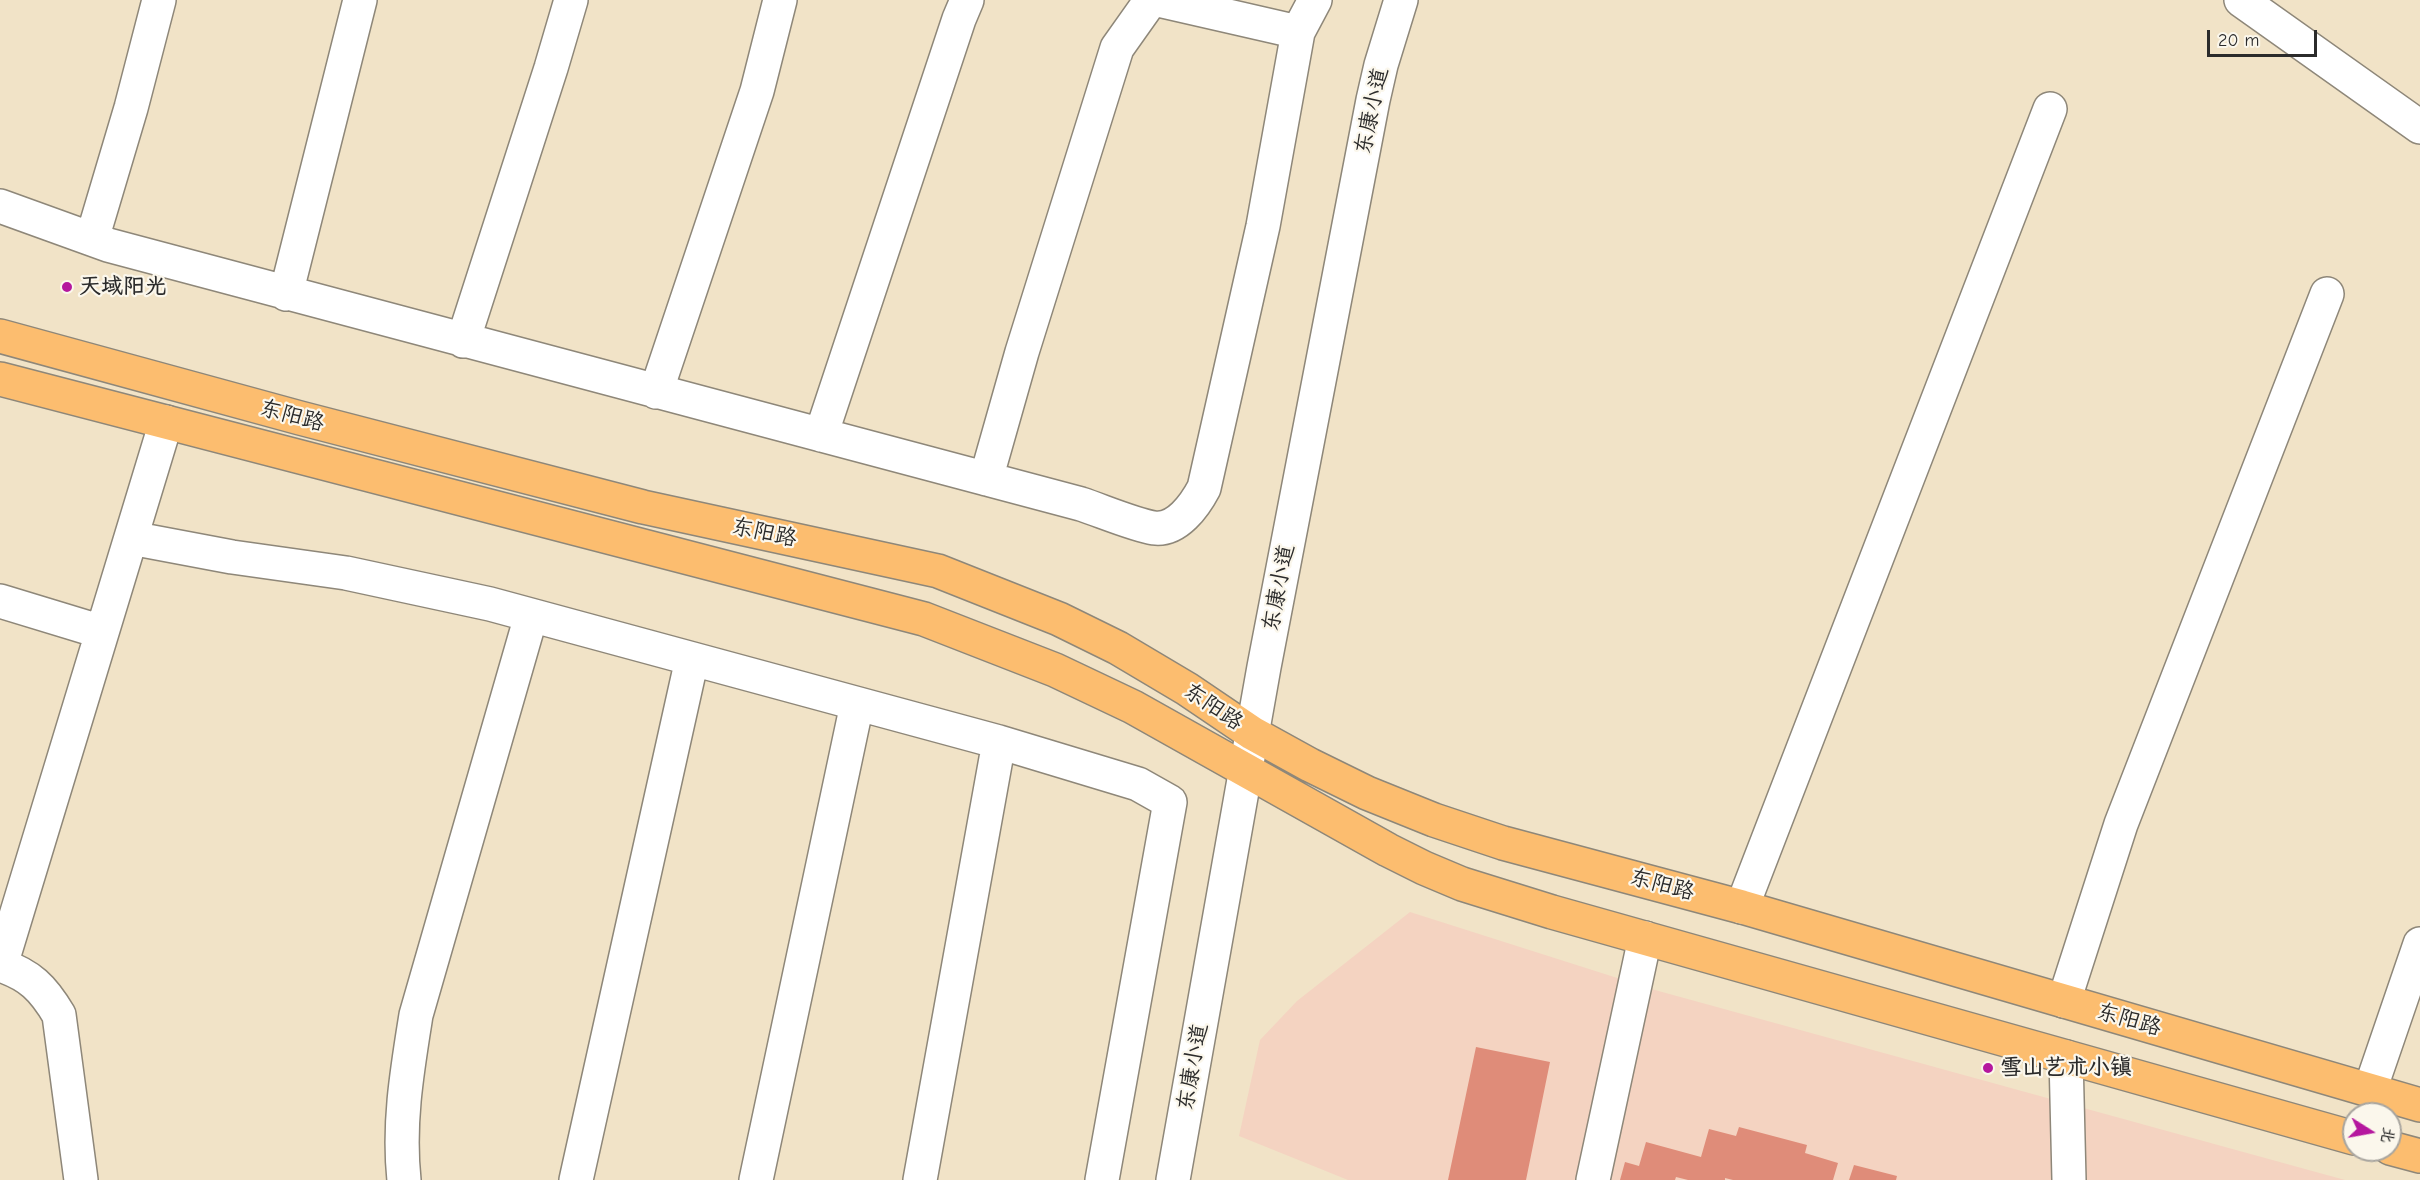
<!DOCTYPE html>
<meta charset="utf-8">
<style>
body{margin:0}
#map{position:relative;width:2420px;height:1180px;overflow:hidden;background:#f1e3c7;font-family:"Comic Neue","LXGW WenKai TC",sans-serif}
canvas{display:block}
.north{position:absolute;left:2342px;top:1102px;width:60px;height:60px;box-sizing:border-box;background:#fbf7ec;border:2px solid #a8a59f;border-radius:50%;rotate:101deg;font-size:16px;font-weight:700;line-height:24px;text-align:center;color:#2b2b2b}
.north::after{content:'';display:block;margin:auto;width:21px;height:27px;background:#b5179e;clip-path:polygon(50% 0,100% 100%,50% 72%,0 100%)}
.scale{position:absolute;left:2207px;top:30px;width:110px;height:27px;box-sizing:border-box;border:3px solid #2b2b2b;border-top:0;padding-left:8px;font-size:18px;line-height:21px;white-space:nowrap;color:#2b2b2b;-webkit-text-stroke:4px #fbf7ec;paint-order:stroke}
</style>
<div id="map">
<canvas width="2420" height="1180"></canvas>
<div class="north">北</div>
<div class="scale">20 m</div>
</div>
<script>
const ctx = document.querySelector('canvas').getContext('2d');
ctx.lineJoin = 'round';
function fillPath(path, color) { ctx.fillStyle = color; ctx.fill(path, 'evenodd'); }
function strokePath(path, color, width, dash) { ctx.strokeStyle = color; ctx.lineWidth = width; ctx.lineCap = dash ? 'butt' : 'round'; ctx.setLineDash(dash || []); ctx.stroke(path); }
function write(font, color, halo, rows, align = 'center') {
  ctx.font = font + ' "Comic Neue","LXGW WenKai TC",sans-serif'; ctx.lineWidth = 4.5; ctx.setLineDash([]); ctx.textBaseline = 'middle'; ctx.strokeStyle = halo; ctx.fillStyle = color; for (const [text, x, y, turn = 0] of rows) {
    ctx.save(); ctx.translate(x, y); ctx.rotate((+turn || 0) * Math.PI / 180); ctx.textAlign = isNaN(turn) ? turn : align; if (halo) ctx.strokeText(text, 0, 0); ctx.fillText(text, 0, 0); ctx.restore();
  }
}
fillPath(new Path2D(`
 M1410 912 1655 990 2345 1180H1348L1239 1136 1260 1040 1297 1001Z`), '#f4d3c1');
fillPath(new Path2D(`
 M1476 1047 1550 1062 1526 1180H1448Z
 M1739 1127 1807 1145 1805 1153 1838 1163 1833 1180H1733L1725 1178V1180H1688L1676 1177 1675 1180H1620L1625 1162 1639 1166 1646 1142 1701 1157 1709 1129 1736 1136Z
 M1854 1165 1897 1176 1896 1180H1849Z`), '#df8c79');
const minor = new Path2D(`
 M1158 0 1298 32
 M2241 0 2420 127
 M0 206 108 245 1081 504C1102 511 1135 525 1154 528 1177 531 1195 505 1204 488L1263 226 1298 32 1315 0
 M92 239 131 108 159 0
 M286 294 360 0
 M463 341 551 68 571 0
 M656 392 757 91 780 0
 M821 435 959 19 967 0
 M986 479 1022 352 1117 48 1151 0
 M131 538 232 557 346 573 490 604 999 742 1138 784 1170 802 1102 1180
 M0 601 102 632
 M1742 907 2050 109
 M0 965C30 975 43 988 59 1015L81 1180
 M1 965 166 422
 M2064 1001 2121 824 2327 294
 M2066 1057 2069 1180
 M2370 1090 2420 944
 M404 1180C398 1124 407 1071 416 1015L531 616
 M576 1180 692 659
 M756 1180 857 704
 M920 1180 999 742
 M1173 1180 1264 667 1373 100 1381 65 1401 0
 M1593 1180 1645 938`);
const major = new Path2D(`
 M0 336 300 418 643 507 938 571 1059 619 1118 648 1187 689 1252 733 1310 765 1367 793 1434 820 1503 843 1742 907 2420 1105
 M0 379 924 619 1055 670 1133 707 1388 850 1424 868 1462 884 1552 912 2354 1138
 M2390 1148 2420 1156`);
strokePath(minor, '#8e8779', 36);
strokePath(major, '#8e8779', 36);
strokePath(minor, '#fff', 33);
strokePath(major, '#fcbd6f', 33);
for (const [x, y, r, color] of [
 [67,287,6,"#b5179e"],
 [1988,1068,6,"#b5179e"]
]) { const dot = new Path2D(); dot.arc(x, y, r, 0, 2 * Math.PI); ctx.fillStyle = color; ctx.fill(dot); strokePath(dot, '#fbf7ec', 2); }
write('22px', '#2b2b2b', '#fbf7ec', [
 ["东康小道",1372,111,-78],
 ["东阳路",292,416,15],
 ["东阳路",764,533,12],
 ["东康小道",1279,588,-79],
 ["东阳路",1213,707,34],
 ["东阳路",1662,885,15],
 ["东阳路",2129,1020,16],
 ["东康小道",1193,1067,-80]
]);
write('bold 22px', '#2b2b2b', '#fbf7ec', [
 ["天域阳光",79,287],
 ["雪山艺术小镇",2000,1068]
], 'left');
</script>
